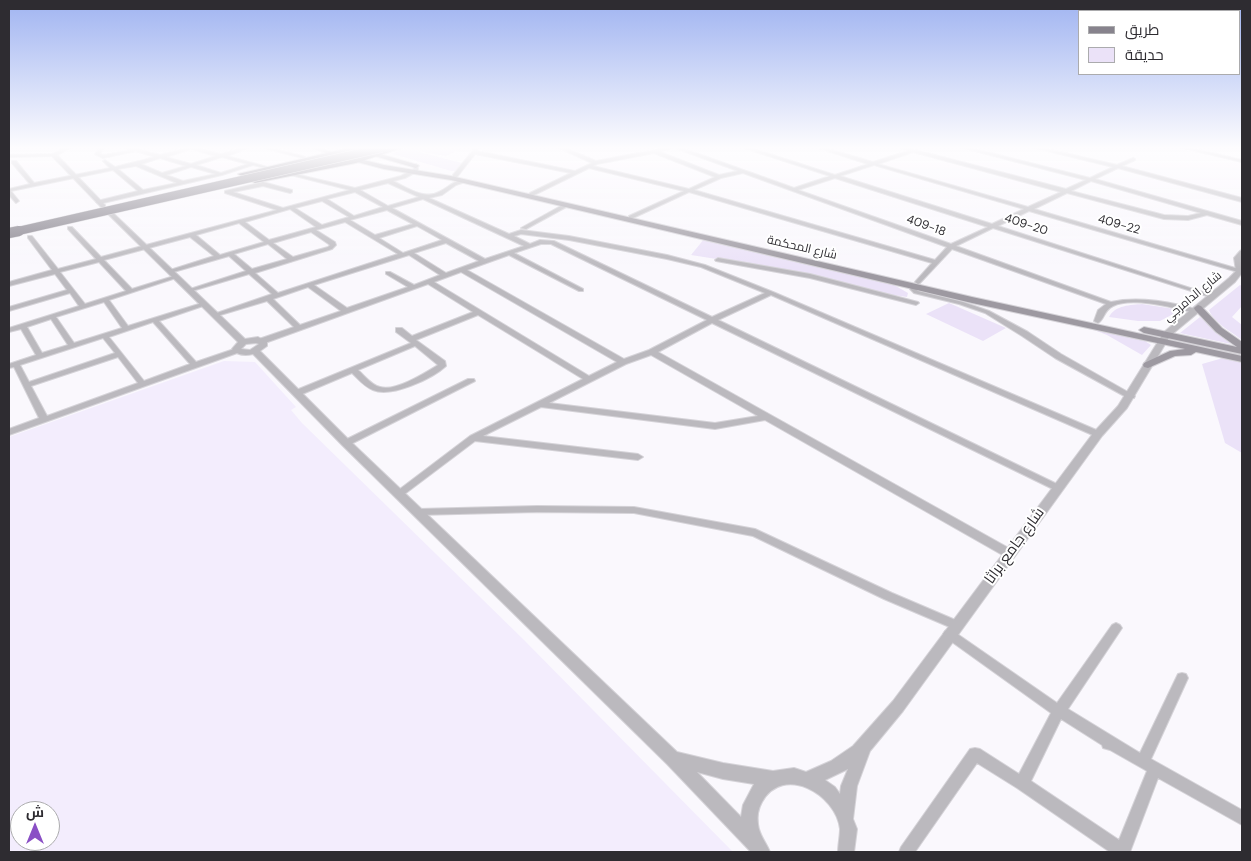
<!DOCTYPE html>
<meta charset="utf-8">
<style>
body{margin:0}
#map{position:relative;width:1251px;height:861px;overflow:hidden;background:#faf8fd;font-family:"DM Sans",Cairo,sans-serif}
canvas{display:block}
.frame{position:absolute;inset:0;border:10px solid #2e2c31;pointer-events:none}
.legend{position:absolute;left:1078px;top:10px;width:162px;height:65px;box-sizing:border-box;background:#fff;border:1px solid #ababad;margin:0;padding:6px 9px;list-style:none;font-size:15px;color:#2e2c31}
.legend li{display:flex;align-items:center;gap:10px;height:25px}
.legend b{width:25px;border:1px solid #ababad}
.north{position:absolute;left:10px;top:801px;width:50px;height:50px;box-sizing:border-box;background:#fff;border:1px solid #ababad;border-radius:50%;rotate:0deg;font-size:14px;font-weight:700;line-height:20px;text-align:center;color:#2e2c31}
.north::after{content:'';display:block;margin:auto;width:18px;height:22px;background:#8a4fc5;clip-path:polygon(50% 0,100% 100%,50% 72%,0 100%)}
</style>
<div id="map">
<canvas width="1251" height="861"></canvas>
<div class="frame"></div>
<ul class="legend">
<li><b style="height:6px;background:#87838d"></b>طريق</li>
<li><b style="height:14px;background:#ebe2f8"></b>حديقة</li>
</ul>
<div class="north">ش</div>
</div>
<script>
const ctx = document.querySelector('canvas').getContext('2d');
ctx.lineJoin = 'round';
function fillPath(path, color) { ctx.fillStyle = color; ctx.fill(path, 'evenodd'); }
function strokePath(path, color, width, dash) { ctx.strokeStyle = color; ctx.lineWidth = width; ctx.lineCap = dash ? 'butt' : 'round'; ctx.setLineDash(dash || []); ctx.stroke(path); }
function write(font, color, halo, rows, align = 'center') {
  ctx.font = font + ' "DM Sans",Cairo,sans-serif'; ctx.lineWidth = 4; ctx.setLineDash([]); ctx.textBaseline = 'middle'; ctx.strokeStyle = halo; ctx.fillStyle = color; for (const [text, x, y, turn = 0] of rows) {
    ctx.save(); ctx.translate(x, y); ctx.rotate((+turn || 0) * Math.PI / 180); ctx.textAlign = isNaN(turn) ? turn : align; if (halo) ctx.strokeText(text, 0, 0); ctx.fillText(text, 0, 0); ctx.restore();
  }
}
fillPath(new Path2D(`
 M224 361 255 362 296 407 291 410 302 423 524 640 733 852H9V437ZM20 811H50V841H20Z`), '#f3edfd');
fillPath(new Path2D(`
 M405 148H462L446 156 416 151 462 163 455 171H451L393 154Z
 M704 239 887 281 908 293 907 297 893 295 799 272 691 255Z
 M1240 285 1242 286V306L1232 317 1242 325V340C1232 332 1214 323 1209 310Z
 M949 303 1006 328 983 341 926 314Z
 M1142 304 1181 310 1160 321H1138L1109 317C1115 305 1131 305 1142 304Z
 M1200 317 1231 344 1180 333Z
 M1089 328 1145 341 1151 345 1142 355 1107 335Z
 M1223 358 1242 362V453L1225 443 1202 364Z`), '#ebe2f8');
const minor = new Path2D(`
 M100 148H104L100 154 104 155 130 150 127 148H134L160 155 186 148H197L221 154 241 148H248L227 156 271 168 269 169 253 165 222 175 99 204 96 202 97 201 138 191 113 170 11 191 19 201 16 203 9 195V189L30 184 12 163V161H16L34 183 110 168 103 161 105 160 115 167 155 157 136 151 103 158 95 154ZM191 149 216 156 191 164 166 157ZM222 157 248 164 221 173 196 165ZM160 158 186 166 162 173 141 164ZM136 166 177 183 143 190 118 169ZM191 167 216 174 183 181 166 175Z
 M264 148H272L305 157 303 158Z
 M475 148H479L477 151 575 171 592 163 559 148H565L596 161 665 148H674L660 152 719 175 738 171 675 148H682L794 188 830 176 744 148H751L835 175 868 164 818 148H825L873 162 908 151 900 148H908L1066 189 1086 180 963 148H971L1090 178 1113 167 1035 148H1043L1117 165 1133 158 1135 159V160L1122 166 1242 198V202L1118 168 1095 179 1242 221V225L1207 215 1188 220 1164 219 1067 193 1034 209 1242 270V272H1238L1029 211 998 226 1215 296 1214 297H1210L993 228 956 246 1111 302C1134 297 1157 300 1180 305 1186 306 1193 308 1198 311L1195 313C1175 308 1132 296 1113 306 1103 311 1105 319 1098 323L1094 321 1098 310 1106 304 952 249 920 283 918 284 915 282 932 263 689 192 633 218H629V216L684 191 589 168 532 196 529 194 530 193 571 173 475 154 457 177H453V175ZM913 152 1061 192 1028 207 878 164ZM654 153 715 177 689 189 593 166 597 164ZM874 165 1024 209 992 224 840 176ZM743 173 947 247 935 260 694 190 721 178ZM835 178 988 227 951 244 798 190ZM1091 181 1201 213 1188 216 1164 215 1071 191Z
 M1183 148H1191L1242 160V162Z
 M54 154 56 155V156L9 157V155Z
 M412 164H416L418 166V171L405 178 393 181C408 188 424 200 439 192 449 187 454 180 465 180V182L456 185 442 195 429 198 509 234 521 230 569 236 667 255 705 265 773 292 1101 432 1102 434 1101 436H1095L771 295 718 320 1061 486 1063 488 1061 490H1055L712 323 658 352 1014 551 1015 554 1014 557 1010 558 1006 557 765 420 715 429 541 407 483 436 638 454 643 457 638 460 475 441 402 496H396L394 494 396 492 470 436 583 379 478 315 416 340 445 361 446 366C432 379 391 398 373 390 365 387 358 379 352 373L300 395H294L293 393 294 391 411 343 396 332V328H402L412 336 473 312 428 284 265 343H259V339L294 327 267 301 217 316H213L211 315 272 294 249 274 192 291H188L187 290 246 271 229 256 170 273 167 271 214 256 190 237 104 260 132 289 174 276H178L179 277 109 300 128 326 202 303H206V305L159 321 196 362 237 348H240L241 350 240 352 9 435V429L39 418 14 367 9 368V364L36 355 21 329 9 332V328L79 306 70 293 9 311V307L67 290 55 274 9 286V282L52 270 28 238V236H32L58 269 96 259 68 229V227H72L101 257 277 210 225 193V191L263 182 292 190V192L290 193 263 186 233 192 283 208 350 190 291 175V173L355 188 401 176 414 169ZM388 183 419 197 388 206 360 190ZM355 192 383 207 354 216 327 199ZM423 199 524 246 485 259 392 208ZM322 201 349 217 322 225 295 208ZM290 209 316 227 269 240 245 222ZM387 210 413 224 375 235 350 220ZM345 222 398 254 278 293 255 273 332 249 336 245 335 242 316 230ZM239 223 264 242 220 255 196 235ZM417 226 442 240 403 253 379 238ZM311 232 330 245 328 247 293 257 273 243ZM521 234 569 240 667 259 701 267 765 293 712 317 554 241 540 240 530 244 514 236ZM446 243 479 261 446 273 414 253ZM268 244 287 259 252 269 234 254ZM541 244H551L707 320 649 350 624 359 467 270 509 255 579 291H583V289L514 253ZM409 255 440 275 414 285 390 272H386V274L408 287 347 308 314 285ZM99 262 126 291 85 304 60 272ZM461 272 617 362 589 376 434 282ZM308 287 341 311 300 325 273 299ZM104 302 122 328 74 343 56 317ZM51 319 68 345 42 353 27 327ZM153 322 190 364 144 381 109 337ZM103 338 115 353 29 382 20 365ZM415 346 438 365C425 373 395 392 380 387 371 385 365 376 358 370ZM651 355 758 416 715 423 549 403 626 364ZM118 357 138 383 47 416 31 386Z
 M566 203 569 205 568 206 526 229 521 228Z
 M718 258 810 274 918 302 919 303 916 305 810 278 716 261 715 260Z
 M914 284 917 286 916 289 918 291 963 302 989 311 1028 332 1061 354 1135 396 1134 398H1128L1055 358 1022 336 985 313 959 304 914 293 910 289 912 285Z
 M468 379H474L475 381 349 445 346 446 342 443 343 441Z
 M537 506 634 507 755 529 892 593 960 622 962 625 960 628 956 630 952 628 884 599 753 536 634 513 537 512 418 515 414 514 413 512 414 510 418 509Z
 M1116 623 1120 625 1122 628 1068 709 1140 753 1178 674 1182 673 1186 674 1188 678 1151 759 1242 810V825L1158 778 1130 852H1110L1017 788 977 763 915 852H899L901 847 970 749 975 748 980 749 1019 774 1051 713 945 637 943 634 945 631 949 629 953 631 1057 703 1112 625ZM1061 719 1102 745 1103 748 1110 750 1147 771 1119 840 1031 781Z`);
const tertiary = new Path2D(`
 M63 148H70L57 155 105 205V207H101L51 155Z
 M107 211H111L245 339 258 337 267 342V346L260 351 350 441 677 752 723 763 773 771 794 768 806 772 831 761 853 746 893 701 1094 432 1118 406 1164 332 1229 278 1236 271 1234 258 1240 251 1242 250V273L1235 282 1170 336 1127 408 1102 436 903 711 870 751 857 786 853 819 857 829 854 852H838C838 845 840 836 840 829 836 794 783 764 762 802 758 809 757 816 758 824 759 835 766 842 770 852H751L667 764 342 445 253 354C245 356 237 355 232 349L238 342 107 213ZM256 343 259 344 250 350 241 349 246 344ZM848 769 841 786 840 794 835 787 825 780ZM697 772 723 779 754 784 743 805 741 817Z`);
const secondary = new Path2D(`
 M312 148H321L340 155 337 157Z
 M370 151 418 165 419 166 416 168 368 154V152Z
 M348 156 384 165 451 176 972 297 1242 356V362L1196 352 1191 355 1175 356 1148 368 1144 367 1143 365 1144 363 1170 351 1185 349 972 303 451 180 384 169 346 159V157Z
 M1198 305 1201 306 1222 328 1242 342V354L1144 333 1139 330 1144 327 1237 347 1216 332 1195 310 1194 308Z`);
const primary = new Path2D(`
 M348 148H362L242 176 238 174Z
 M390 148H402L356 163 255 183 251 181 255 179 355 159Z`);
strokePath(minor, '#d5d3d8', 2);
strokePath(tertiary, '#d5d3d8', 2);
strokePath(secondary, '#d5d3d8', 2);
strokePath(primary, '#d5d3d8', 2);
fillPath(minor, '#bbb9be');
fillPath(tertiary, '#bbb9be');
fillPath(secondary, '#9d99a1');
fillPath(primary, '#87838d');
const primaryBridgeFar1 = new Path2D(`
 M14 232 382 148`);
const primaryBridge = new Path2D(`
 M9 233 19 231`);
strokePath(primaryBridgeFar1, '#d5d3d8', 9, []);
strokePath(primaryBridge, '#d5d3d8', 11, []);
strokePath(primaryBridgeFar1, '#87838d', 8);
strokePath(primaryBridge, '#87838d', 10);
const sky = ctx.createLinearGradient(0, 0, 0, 269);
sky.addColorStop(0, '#a0b4f1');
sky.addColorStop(0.55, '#fdfcfe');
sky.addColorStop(1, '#fdfcfe00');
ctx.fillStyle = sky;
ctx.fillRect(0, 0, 1251, 269);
write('12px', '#2e2c31', '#fff', [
 ["409-20",1026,225,18],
 ["409-22",1119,225,16],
 ["409-18",926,226,20],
 ["شارع المحكمة",802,248,13],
 ["شارع الدامرجي",1193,297,-40]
]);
write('15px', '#2e2c31', '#fff', [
 ["شارع جامع براثا",1015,546,-54]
]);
</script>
